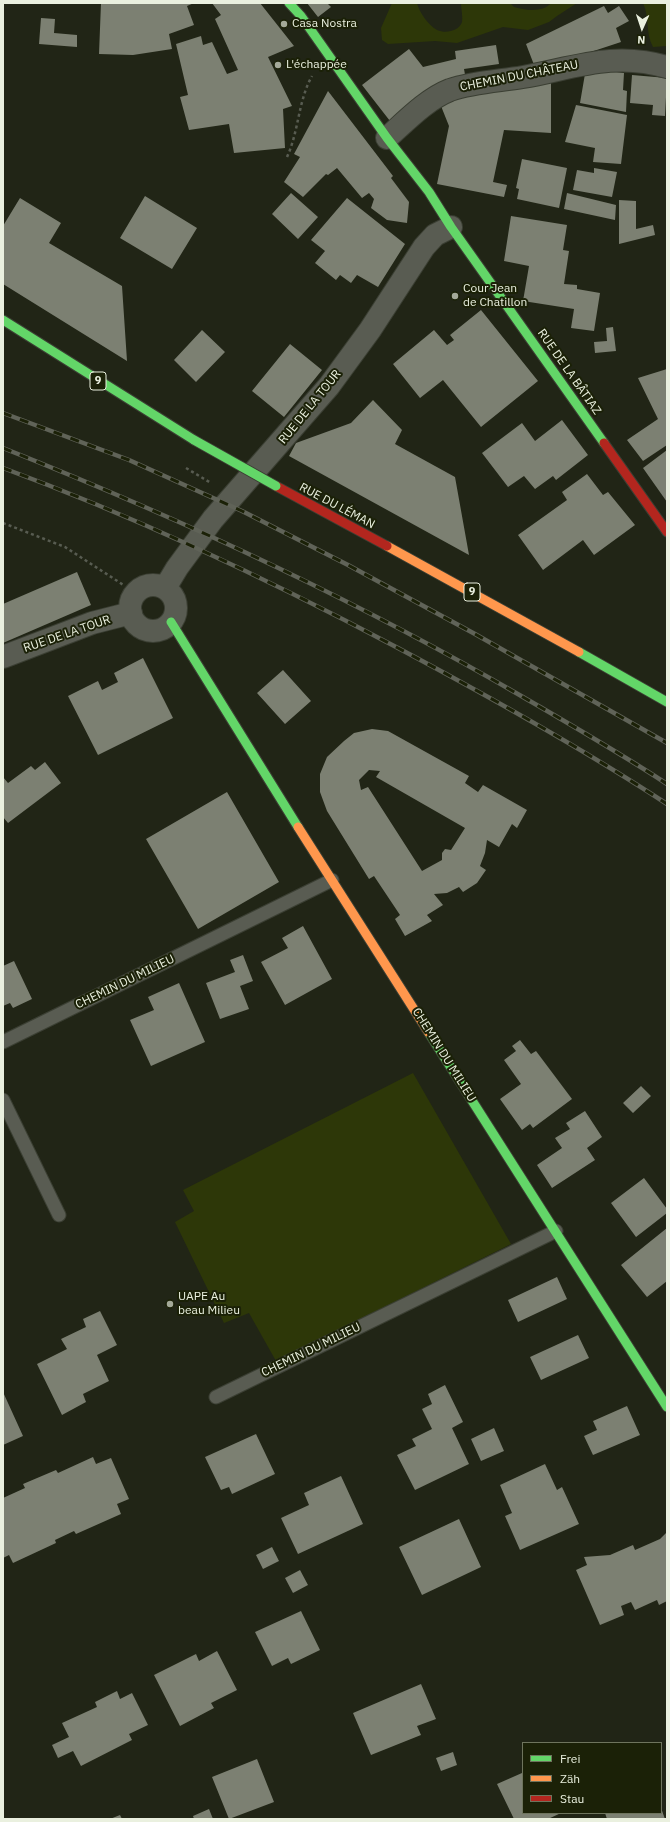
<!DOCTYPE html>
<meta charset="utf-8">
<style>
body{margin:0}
#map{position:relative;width:670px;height:1822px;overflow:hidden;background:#212516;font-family:"IBM Plex Sans",sans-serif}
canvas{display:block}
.frame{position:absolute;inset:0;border:4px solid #eaf0df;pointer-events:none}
.legend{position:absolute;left:522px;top:1742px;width:140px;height:72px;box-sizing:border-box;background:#1b2107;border:1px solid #6e745d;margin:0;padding:5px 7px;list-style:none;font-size:12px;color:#eaf0df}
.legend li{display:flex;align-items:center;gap:8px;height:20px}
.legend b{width:20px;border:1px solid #6e745d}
.north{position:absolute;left:622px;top:8px;width:40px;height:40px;-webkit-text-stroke:3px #1b2107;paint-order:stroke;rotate:183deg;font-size:11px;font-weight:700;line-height:16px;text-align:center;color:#eaf0df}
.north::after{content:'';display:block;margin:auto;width:14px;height:18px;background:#eaf0df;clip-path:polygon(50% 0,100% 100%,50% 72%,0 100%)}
</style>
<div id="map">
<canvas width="670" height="1822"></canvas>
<div class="frame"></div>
<ul class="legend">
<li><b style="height:5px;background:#63d668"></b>Frei</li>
<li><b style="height:5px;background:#ff974d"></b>Zäh</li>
<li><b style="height:5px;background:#b3261e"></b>Stau</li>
</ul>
<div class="north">N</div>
</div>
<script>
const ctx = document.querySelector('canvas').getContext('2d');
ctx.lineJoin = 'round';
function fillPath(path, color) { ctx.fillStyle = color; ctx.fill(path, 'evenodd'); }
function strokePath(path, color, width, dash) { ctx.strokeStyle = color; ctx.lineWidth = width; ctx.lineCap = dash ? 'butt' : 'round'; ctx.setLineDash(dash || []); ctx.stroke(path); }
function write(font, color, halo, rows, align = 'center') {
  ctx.font = font + ' "IBM Plex Sans",sans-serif'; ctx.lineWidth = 4; ctx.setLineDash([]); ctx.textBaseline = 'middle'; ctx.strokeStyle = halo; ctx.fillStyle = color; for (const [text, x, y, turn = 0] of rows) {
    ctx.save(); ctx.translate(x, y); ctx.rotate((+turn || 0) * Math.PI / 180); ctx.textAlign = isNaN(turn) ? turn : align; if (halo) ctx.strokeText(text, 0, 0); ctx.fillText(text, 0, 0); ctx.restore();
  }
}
fillPath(new Path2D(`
 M392 3H417C419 12 429 26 437 30 446 34 459 31 462 22 463 16 461 9 461 3H510L514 7C524 10 543 13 551 3H577L557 16 549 22 528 30 503 27 457 43 435 41 388 44 382 40 381 28Z
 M643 3H667V46L653 47C645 32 650 18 643 3Z
 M413 1073 511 1244 276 1361 249 1313 224 1323 175 1222 194 1211 183 1190Z`), '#2d3708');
fillPath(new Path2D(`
 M101 3H194L187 6 194 25 169 34 172 49 133 55 99 54Z
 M212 3H260L294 46 268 57 292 106 283 109 285 148 234 153 229 124 189 130 180 97 188 95 176 44 201 36 203 45 212 42 227 74 238 70 215 19 221 15Z
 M307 3H327L331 7 318 17Z
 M604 6 608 13 619 6 629 21 616 28 621 42 536 70 526 44Z
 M41 18 55 19 54 33 77 35V47L39 44Z
 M496 45 499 64 464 69 466 80 390 121 362 85 409 49 423 67 456 59 455 51Z
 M586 68 624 73 623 90 627 91 626 112 580 103Z
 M632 75 667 78 665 116 652 115 653 105 630 103Z
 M551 83V133L504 130 493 182 507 185 504 197 437 184 449 126 439 101 496 88Z
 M328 91 393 176 391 178 409 202 407 223 387 220 371 208 374 199 369 193 362 198 337 168 328 175 326 174 303 197 284 182 300 157 294 154Z
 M576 105 627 115 621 164 593 162 595 148 565 142Z
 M522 159 567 168 559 208 517 199 519 189 516 188Z
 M594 168 617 172 612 197 573 190 577 170 594 173Z
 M291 193 318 217 298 239 272 214Z
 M567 193 616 205 615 220 564 209Z
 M145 196 197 228 172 269 120 238Z
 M20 198 61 223 49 243 122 286 127 361 3 284V226Z
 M347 198 405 244 378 287 357 275 351 283 340 275 336 280 315 263 325 251 311 240Z
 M619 200 636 201V229L653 225 655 235 619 244Z
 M511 216 567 225 563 250 569 251 564 284 577 285V289L600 293 594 331 571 328 574 309 523 301 529 266 504 261Z
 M481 310 538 381 481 427 443 380 420 398 393 364 434 330 447 345 454 340 450 335Z
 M613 327 616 351 595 353 594 342 607 341 606 328Z
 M202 330 225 352 196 382 174 360Z
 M290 344 322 370 284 417 252 391Z
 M667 369V445L643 461 627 440 658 419 638 378Z
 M373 400 402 430 395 444 455 477 469 555 289 456 296 443 351 423Z
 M562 420 588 455 556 480 553 476 535 489 524 476 508 487 482 453 522 423 535 441Z
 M667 450V502L643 468Z
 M587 474 603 495 608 492 635 525 594 555 583 540 543 570 518 535 567 500 562 492Z
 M77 572 91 605 3 643V604Z
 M143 658 173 718 98 755 68 696 98 681 102 690 118 682 114 673Z
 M283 670 311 701 285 724 257 693Z
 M372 729 388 731 469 776 465 783 478 792 483 785 527 810 517 828 512 824 499 847 487 840 485 853 480 866 486 870 477 883 463 892 459 887 447 893 434 894 443 905 427 915 432 921 405 936 395 919 400 915 374 876 369 879 327 811 320 792V774L327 757 344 741 354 733ZM369 770 380 771 376 777 465 828 451 850 445 849 442 853V860L422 871 368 787 361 790 359 780Z
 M45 762 61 783 8 823 3 817V777L8 783 31 766 35 770Z
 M227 792 279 882 198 929 146 839Z
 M303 926 332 979 285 1005 261 962 288 948 282 938Z
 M243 955 253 981 240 986 249 1009 220 1019 206 983 235 972 230 960Z
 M14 961 32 999 13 1008 10 1003 3 1006V966Z
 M179 983 205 1042 151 1066 130 1020 154 1010 148 997Z
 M520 1040 531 1054 536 1051 572 1099 533 1128 530 1124 522 1130 500 1099 521 1084 504 1060 516 1051 512 1046Z
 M641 1086 651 1096 633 1113 623 1103Z
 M585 1111 602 1137 587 1148 595 1160 552 1188 537 1165 562 1148 555 1138 570 1129 566 1123Z
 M644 1178 667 1209V1213L636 1237 611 1203Z
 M667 1228V1281L647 1297 621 1265Z
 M557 1277 567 1299 518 1322 508 1300Z
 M100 1311 117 1345 97 1355 109 1381 83 1394 86 1402 62 1415 37 1364 67 1349 61 1339 86 1327 83 1319Z
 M578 1335 589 1358 541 1380 530 1357Z
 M445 1385 463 1422 452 1428 469 1464 415 1490 397 1455 416 1446 412 1439 432 1429 422 1409 432 1404 428 1394Z
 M3 1392 23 1436 3 1445Z
 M627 1406 640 1435 593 1455 584 1436 597 1430 593 1421Z
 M494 1428 504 1451 481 1461 471 1439Z
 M256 1434 275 1474 232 1494 229 1487 221 1490 205 1457Z
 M93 1457 96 1464 111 1458 129 1499 117 1504 121 1514 76 1534 74 1531 55 1540 56 1543 13 1563 9 1555 3 1558V1498L25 1488 23 1484 56 1470 58 1473Z
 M545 1464 557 1490 562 1487 579 1524 520 1550 505 1516 512 1513 500 1485Z
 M341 1476 363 1524 298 1554 281 1518 309 1505 304 1493Z
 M459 1519 481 1567 422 1595 399 1547Z
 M667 1532V1601L659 1605 657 1600 635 1610 631 1602 621 1606 624 1615 600 1625 576 1570 587 1565 584 1557 610 1555 633 1545 635 1550 660 1539Z
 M272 1547 279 1561 263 1569 256 1555Z
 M300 1570 308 1585 293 1593 285 1578Z
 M301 1611 320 1650 291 1664 288 1658 272 1666 255 1632Z
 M217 1651 237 1690 211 1703 214 1708 180 1726 154 1675 196 1654 199 1661Z
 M421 1684 436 1719 417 1726 421 1735 371 1755 353 1713Z
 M117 1691 120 1699 132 1693 148 1725 129 1734 132 1740 81 1766 73 1751 58 1758 52 1745 69 1737 62 1723 97 1707 95 1702Z
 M453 1752 457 1765 441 1771 436 1758Z
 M257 1759 274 1802 229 1819 212 1777Z
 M522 1773 523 1776V1813H561L548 1819H514L497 1784Z
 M661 1808 665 1819H607L605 1813H661Z
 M209 1809 213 1819H194L193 1816Z
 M120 1815 122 1819H110Z`), '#7c8072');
const lane = new Path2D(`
 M3 1042 332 880
 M3 1100 59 1215
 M216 1397 556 1231`);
const street = new Path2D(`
 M387 138C406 121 427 99 450 90 473 82 499 81 523 77 574 68 614 51 667 67
 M130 608a23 23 0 1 1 46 0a23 23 0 1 1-46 0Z
 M165 588 177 568 213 519 329 386 370 330 424 247 435 235 451 227
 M3 657 92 623 131 613`);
const fast = new Path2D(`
 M289 3 301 16 387 138 429 192 451 227 604 443
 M3 320 194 440
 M171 622 298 827
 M579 652 667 702
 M429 1033 667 1407`);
const slow = new Path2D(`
 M387 546 579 652
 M298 827 429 1033`);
const jam = new Path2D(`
 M604 443 667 532
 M276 486 387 546`);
strokePath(lane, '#3b3f33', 15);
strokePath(street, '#3b3f33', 24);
strokePath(fast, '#3b3f33', 11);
strokePath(slow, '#3b3f33', 11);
strokePath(jam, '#3b3f33', 11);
strokePath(new Path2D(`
 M287 157C299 131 298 101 312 76
 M186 468 211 483
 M3 523 65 547 125 586`), '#585c51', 2.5, [3, 3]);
strokePath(lane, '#595c52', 13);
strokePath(street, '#595c52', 22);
strokePath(fast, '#63d668', 9);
strokePath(slow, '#ff974d', 9);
strokePath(jam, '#b3261e', 9);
const rail = new Path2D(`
 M3 413 129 460 242 511 348 565 475 634 667 743
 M3 448C182 519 356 600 523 697 571 725 620 753 667 784
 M3 468C139 518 270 580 398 648 490 697 580 747 667 804`);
strokePath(rail, '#606358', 4.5);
strokePath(rail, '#1b2107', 3, [9]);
const fastBridge = new Path2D(`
 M194 440 276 486`);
strokePath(fastBridge, '#3b3f33', 11, []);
strokePath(fastBridge, '#63d668', 9);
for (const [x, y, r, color] of [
 [284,24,4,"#a4a999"],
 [278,65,4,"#a4a999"],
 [455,296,4,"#a4a999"],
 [170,1304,4,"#a4a999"]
]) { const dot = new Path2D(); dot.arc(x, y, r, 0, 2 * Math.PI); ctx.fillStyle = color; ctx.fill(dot); strokePath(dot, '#1b2107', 1.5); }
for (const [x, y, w] of [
 [98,381,16],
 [472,592,16]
]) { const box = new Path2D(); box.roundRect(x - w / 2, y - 9, w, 18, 3); ctx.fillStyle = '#1b2107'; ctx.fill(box); strokePath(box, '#eaf0df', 1); }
write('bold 11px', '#eaf0df', null, [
 ["9",98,381],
 ["9",472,592]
]);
write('12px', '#eaf0df', '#1b2107', [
 ["Casa Nostra",292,24],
 ["L'échappée",286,65],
 ["Cour Jean",463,289],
 ["de Chatillon",463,303],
 ["UAPE Au",178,1297],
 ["beau Milieu",178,1311]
], 'left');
write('12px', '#eaf0df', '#1b2107', [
 ["CHEMIN DU CHÂTEAU",519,76,-11],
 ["RUE DE LA BÂTIAZ",569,372,55],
 ["RUE DE LA TOUR",310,407,-51],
 ["RUE DU LÉMAN",337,506,28],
 ["RUE DE LA TOUR",67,634,-19],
 ["CHEMIN DU MILIEU",125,982,-26],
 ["CHEMIN DU MILIEU",444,1055,58],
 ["CHEMIN DU MILIEU",311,1350,-26]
]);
</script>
